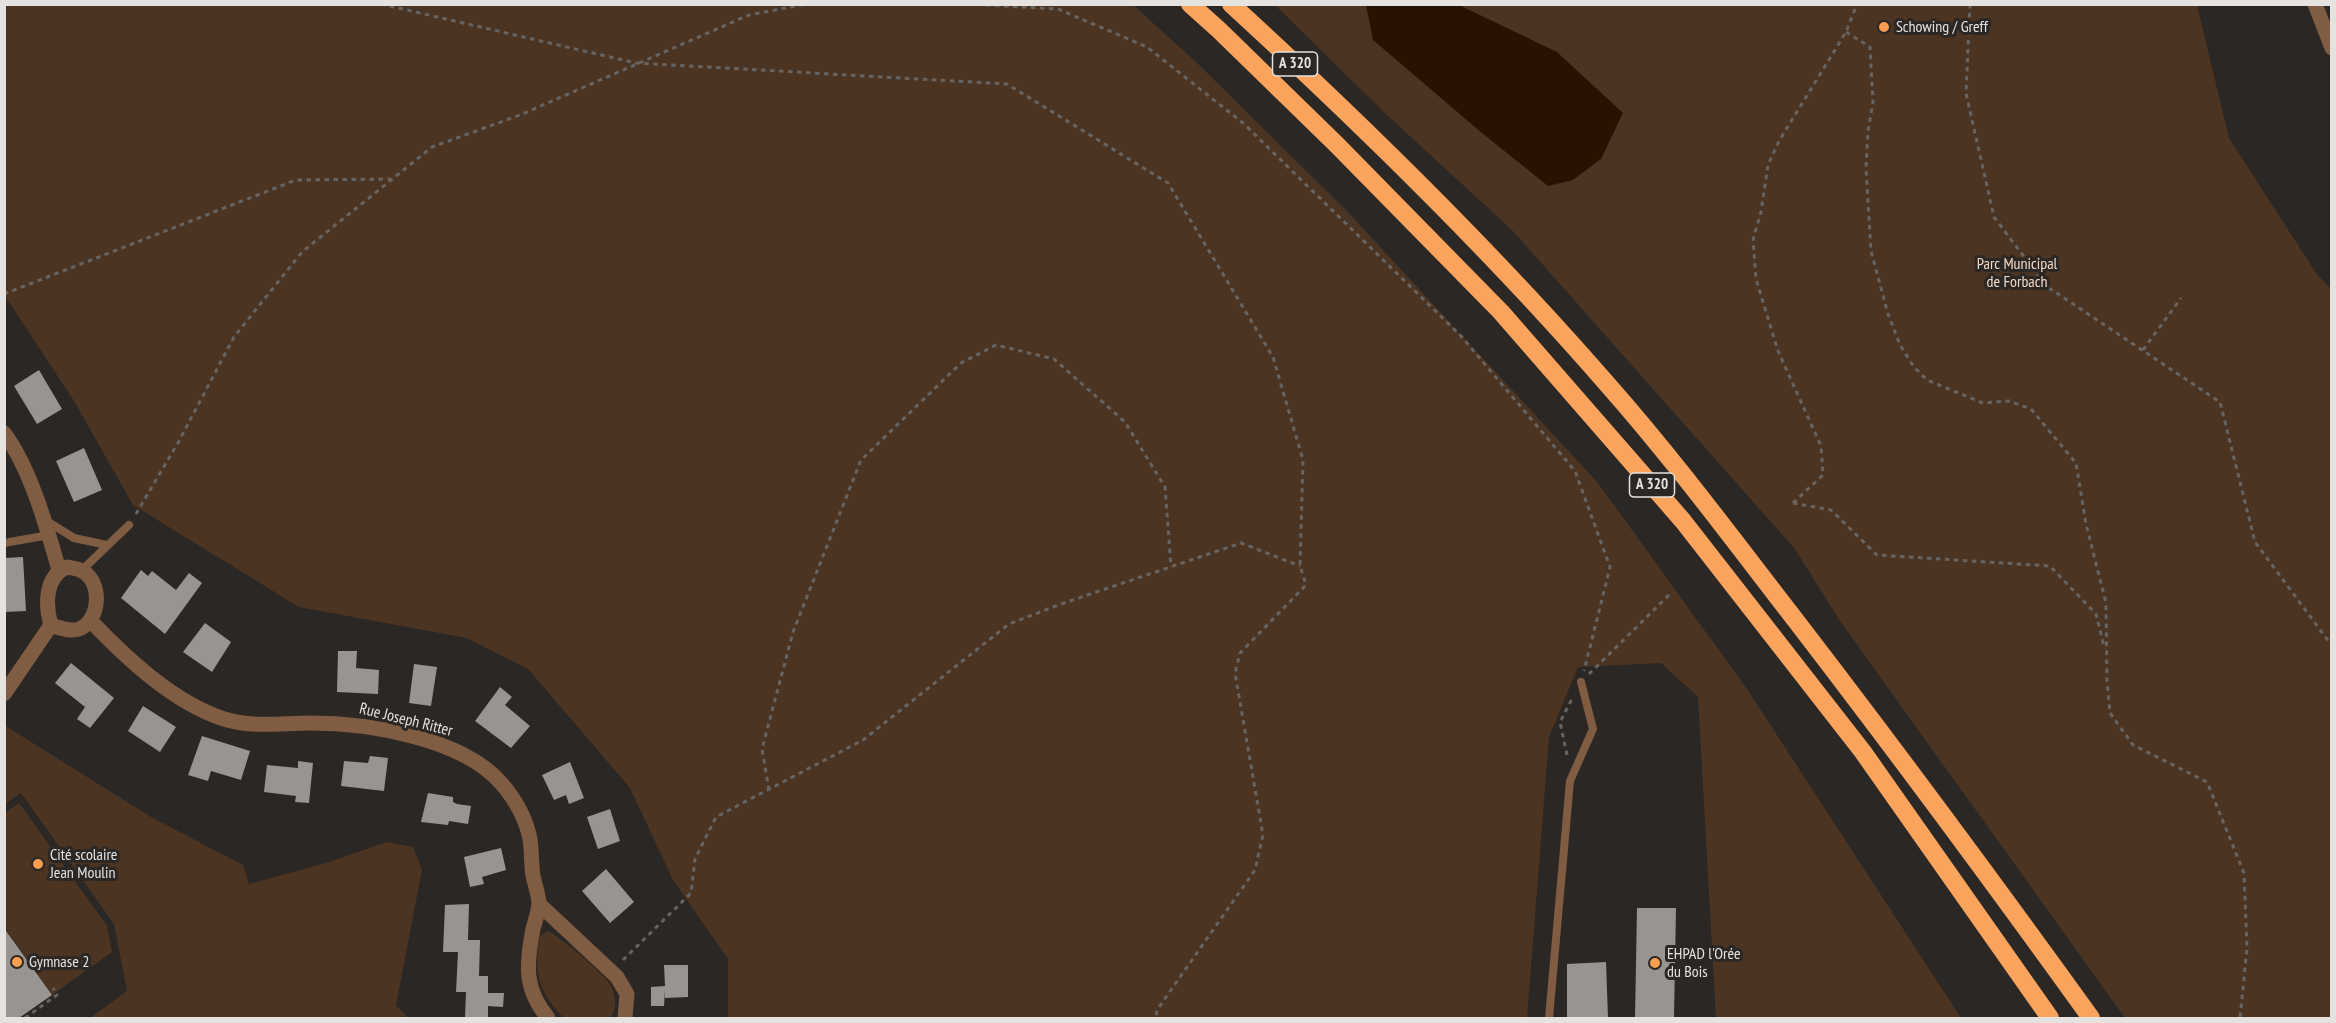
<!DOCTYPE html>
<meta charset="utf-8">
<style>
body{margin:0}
#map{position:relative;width:2336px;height:1023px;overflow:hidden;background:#2b2724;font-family:"PT Sans Narrow",sans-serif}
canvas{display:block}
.frame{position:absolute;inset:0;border:6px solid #e5e2e0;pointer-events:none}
</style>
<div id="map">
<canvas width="2336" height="1023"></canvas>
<div class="frame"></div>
</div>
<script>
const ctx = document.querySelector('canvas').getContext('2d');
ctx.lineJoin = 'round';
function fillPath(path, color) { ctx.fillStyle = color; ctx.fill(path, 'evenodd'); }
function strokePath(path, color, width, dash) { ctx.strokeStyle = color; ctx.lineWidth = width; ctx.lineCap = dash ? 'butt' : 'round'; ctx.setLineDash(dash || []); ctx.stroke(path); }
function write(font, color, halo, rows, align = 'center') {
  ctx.font = font + ' "PT Sans Narrow",sans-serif'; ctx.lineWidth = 6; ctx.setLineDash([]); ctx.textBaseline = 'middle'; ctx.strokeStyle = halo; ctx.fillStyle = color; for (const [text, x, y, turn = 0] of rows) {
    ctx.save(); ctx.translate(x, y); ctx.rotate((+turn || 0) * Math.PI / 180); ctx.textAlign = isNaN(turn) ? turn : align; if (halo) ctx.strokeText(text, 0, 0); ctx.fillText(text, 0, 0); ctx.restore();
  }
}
fillPath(new Path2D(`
 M4 5H1133L1195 61 1348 212 1598 483 1747 689 1961 1018H1716L1698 697 1661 663 1578 667 1549 737 1527 1018H728V959L673 880 630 788 528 669 467 638 299 607 133 505 74 401 5 296Z
 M1275 5H2197L2229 138 2316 273 2331 289V1018H2125L1840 621 1795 549 1512 230 1388 116Z
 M4 725 151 817 243 865 249 884 326 863 387 842 413 847 422 870 396 1005 408 1018H90L127 991 114 924 21 793 5 804Z
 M19 803 107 926 112 952 52 995 5 928V813Z
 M548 931C563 939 599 970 609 983 616 994 618 1009 610 1018H564C538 992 533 972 540 936Z`), '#4c3422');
fillPath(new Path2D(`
 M1366 5H1459L1557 52 1623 113 1601 159 1573 180 1548 186 1482 133 1373 40Z`), '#281303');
fillPath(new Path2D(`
 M39 370 62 409 37 424 14 386Z
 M84 448 102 490 74 502 56 461Z
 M23 557 26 611 4 612V558Z
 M141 570 148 576 152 571 176 590 189 573 202 583 165 634 121 598Z
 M205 623 231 642 212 672 183 652Z
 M338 651H357L356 668 379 670 378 694 337 692Z
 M71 663 114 698 90 728 77 719 85 707 55 683Z
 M414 664 437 667 431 706 409 703Z
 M500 687 512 697 505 705 530 726 511 748 475 721Z
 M143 706 176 727 160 752 128 731Z
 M202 736 250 751 241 780 211 771 208 781 188 775Z
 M370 756 388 758 384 791 341 786 344 761 368 763Z
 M298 761 313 763 309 803 295 802 296 796 264 792 267 765 298 768Z
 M570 762 584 798 569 804 566 795 554 800 542 775Z
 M428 793 453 797V802L457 804 471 806 468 824 449 821 448 825 421 822Z
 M610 809 620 841 598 849 587 817Z
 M501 848 506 870 482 877 484 884 470 887 464 857Z
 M606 869 634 902 610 923 582 891Z
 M469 904 468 940H480L479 976H488V993H504L503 1007 488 1006V1018H465L466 992H456L458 952H443L445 905Z
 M1637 908H1676L1674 1018H1635Z
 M4 928 52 995 19 1018H4Z
 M1606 962 1608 1018H1567V964Z
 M664 965H688V997L665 998V990L664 1006H651V987L665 986Z`), '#999490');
strokePath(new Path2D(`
 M381 4 636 63 1007 84 1168 183 1273 357 1303 460 1300 566 1306 585 1240 653 1235 673 1263 835 1255 870 1157 1010 1156 1018
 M968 4 1058 9 1147 47 1243 123 1461 336 1575 471 1610 567 1584 671
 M1970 4 1966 93 1994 217 2046 286 2220 402 2255 542 2332 646
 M1846 32 1870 47 1873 102 1868 131 1866 168 1871 251 1888 314 1900 345 1914 367 1927 380 1983 403 2009 401 2031 409 2076 463 2086 524 2106 603 2107 681 2110 713 2133 745 2207 782 2244 873 2247 948 2240 1018
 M4 294 296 180 391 179
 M2143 350 2181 298
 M1793 503 1823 475 1821 446 1778 351 1756 279 1753 240 1761 212 1768 165 1779 141 1846 32 1857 4
 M1793 503 1831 510 1877 555 2050 566 2096 614 2104 646
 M136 514 179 441 234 337 302 252 432 147 520 115 749 15 806 4
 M1589 674 1671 593
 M1567 755 1560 722 1572 699
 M769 790 762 749 793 632 861 460 961 363 996 345 1054 359 1125 422 1165 487 1171 567
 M623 960 691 893 695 859 716 817 863 740 1009 624 1061 604 1241 543 1300 566
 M25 1018 57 995 53 988`), '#676461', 3, [4.5, 4.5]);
strokePath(new Path2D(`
 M45 520 74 538 107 545
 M4 543 49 535
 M82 570 129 525
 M1549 1018 1570 781 1593 729 1581 682`), '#805c42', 8);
strokePath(new Path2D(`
 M2315 4 2332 48
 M4 433C30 467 47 528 59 570
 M67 567C71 568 76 568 80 570 103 579 101 621 79 629 70 632 60 628 51 625 45 605 45 576 67 567Z
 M90 620C126 658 174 703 224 719 253 728 282 723 310 723 368 723 462 738 501 783 515 799 526 819 530 839 532 851 531 864 533 876 535 884 538 894 539 902 539 911 535 921 533 929 526 965 524 989 548 1018
 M4 694 51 625
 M539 904 617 977 627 994 625 1018`), '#805c42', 15);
strokePath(new Path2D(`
 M1190 4 1219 30 1337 145 1501 312 1683 521 1863 752 2050 1018
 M1231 4C1363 125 1491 250 1608 385 1676 462 1737 545 1800 626 1899 755 1996 886 2091 1018`), '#faa35c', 18);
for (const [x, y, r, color] of [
 [1884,27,6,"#fb9e51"],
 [38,864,6,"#fb9e51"],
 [17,962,6,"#fb9e51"],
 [1655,963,6,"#fb9e51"]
]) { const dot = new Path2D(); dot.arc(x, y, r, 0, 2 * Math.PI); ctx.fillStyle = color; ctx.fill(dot); strokePath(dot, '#2b2724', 2); }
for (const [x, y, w] of [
 [1295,64,45],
 [1652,485,45]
]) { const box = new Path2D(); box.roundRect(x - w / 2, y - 12, w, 24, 4.5); ctx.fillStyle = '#2b2724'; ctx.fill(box); strokePath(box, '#e5e2e0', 1.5); }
write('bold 15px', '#e5e2e0', null, [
 ["A 320",1295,64],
 ["A 320",1652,485]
]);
write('16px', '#e5e2e0', '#2b2724', [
 ["Schowing / Greff",1896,27],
 ["Cité scolaire",50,855],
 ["Jean Moulin",50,873],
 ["EHPAD l'Orée",1667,954],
 ["du Bois",1667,972],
 ["Gymnase 2",29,962]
], 'left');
write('16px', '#f5d9c4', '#2b2724', [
 ["Parc Municipal",2017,264],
 ["de Forbach",2017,282]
]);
write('16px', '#e5e2e0', '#2b2724', [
 ["Rue Joseph Ritter",406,720,14]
]);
</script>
